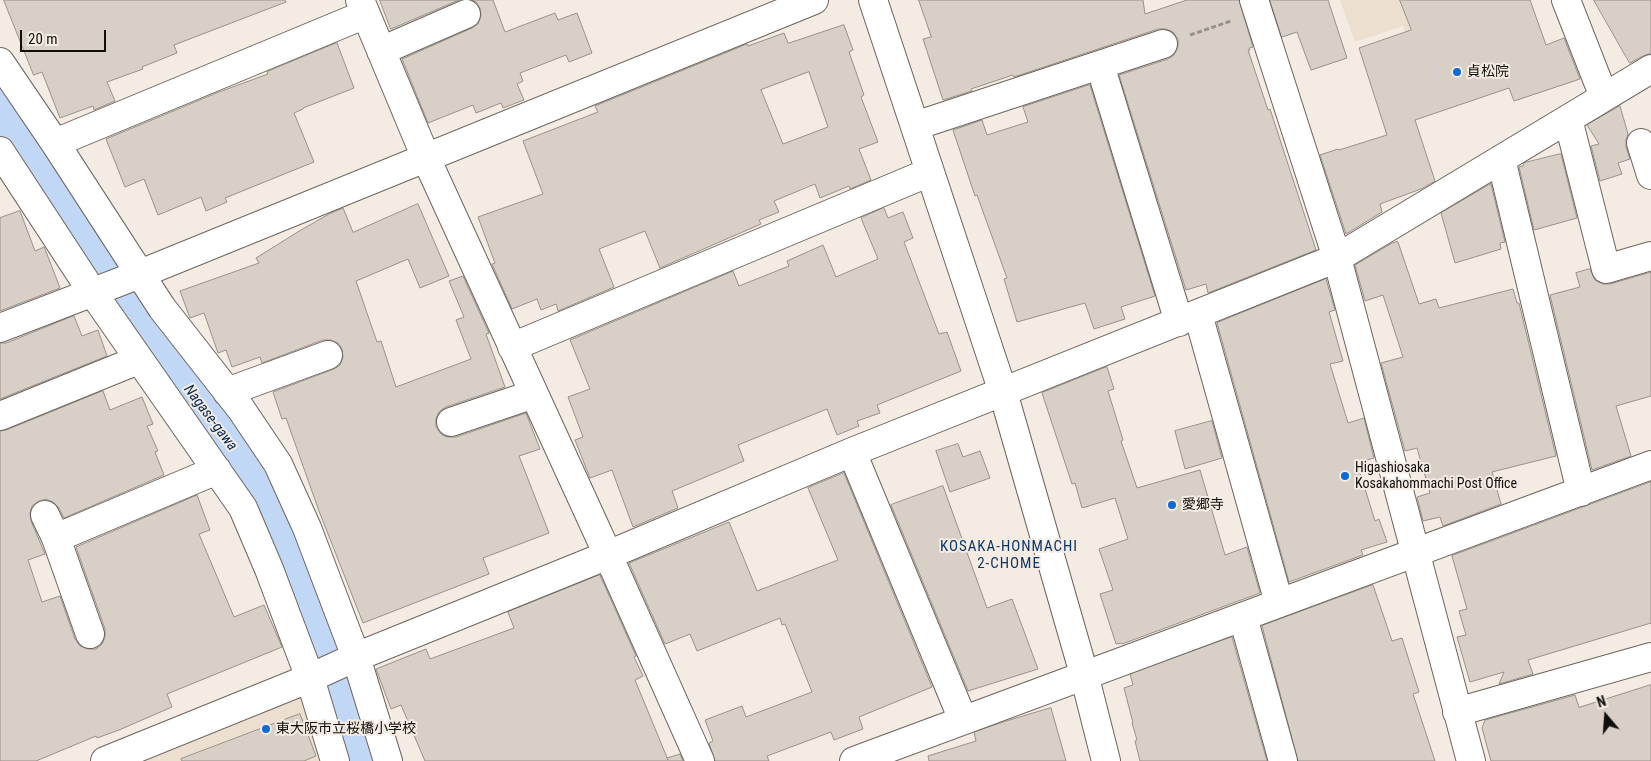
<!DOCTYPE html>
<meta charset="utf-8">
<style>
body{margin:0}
#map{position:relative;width:1651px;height:761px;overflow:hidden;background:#f4ebe2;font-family:"Roboto Condensed",sans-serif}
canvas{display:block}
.north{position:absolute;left:1581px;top:691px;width:50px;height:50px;-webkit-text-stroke:4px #f4ebe2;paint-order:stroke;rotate:342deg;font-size:14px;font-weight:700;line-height:20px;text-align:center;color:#110f0c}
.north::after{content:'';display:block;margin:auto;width:18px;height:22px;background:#110f0c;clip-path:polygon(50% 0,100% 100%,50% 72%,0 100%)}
.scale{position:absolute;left:20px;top:30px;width:86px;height:22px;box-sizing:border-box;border:2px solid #110f0c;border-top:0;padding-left:6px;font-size:15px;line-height:18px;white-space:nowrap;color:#110f0c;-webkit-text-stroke:4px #f4ebe2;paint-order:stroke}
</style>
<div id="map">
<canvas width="1651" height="761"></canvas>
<div class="north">N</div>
<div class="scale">20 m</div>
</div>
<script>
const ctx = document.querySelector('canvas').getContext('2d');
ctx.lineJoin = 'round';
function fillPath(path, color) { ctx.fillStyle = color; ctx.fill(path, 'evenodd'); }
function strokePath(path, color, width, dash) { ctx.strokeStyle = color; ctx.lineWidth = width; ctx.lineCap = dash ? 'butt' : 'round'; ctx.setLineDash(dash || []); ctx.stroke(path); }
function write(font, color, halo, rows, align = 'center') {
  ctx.font = font + ' "Roboto Condensed","Noto Sans JP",sans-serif'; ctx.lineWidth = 4; ctx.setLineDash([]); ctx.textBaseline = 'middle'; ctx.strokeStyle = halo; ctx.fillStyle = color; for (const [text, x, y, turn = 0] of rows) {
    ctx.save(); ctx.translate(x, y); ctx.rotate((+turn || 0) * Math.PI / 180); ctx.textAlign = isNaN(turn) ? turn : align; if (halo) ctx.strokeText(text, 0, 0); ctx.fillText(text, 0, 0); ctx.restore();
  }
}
fillPath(new Path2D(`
 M1340 0H1473L1416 62 1403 26 1355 42Z
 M301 697 320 761H141Z`), '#eddfd0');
strokePath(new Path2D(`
 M0 102 96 244 136 320 249 471 288 545 352 717 367 761`), '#c1d7f6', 51);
const building = new Path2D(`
 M4 0H285L286 2 174 45 177 53 142 67 143 69 107 82 115 101 94 110 93 106 60 118 42 72 34 75Z
 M380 0H459L391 29Z
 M472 0H493L505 32 555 13 558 20 577 13 592 53 569 62 566 55 520 73 523 81 517 84 524 100 503 108 501 103 476 113 473 105 428 123 402 59 472 28 478 24 481 16 480 8 476 2Z
 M919 0H1143L1145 14 1187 0H1239L1253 47 1249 48 1250 50H1248L1268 110 1270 109 1316 250 1208 293 1206 284 1186 290 1119 75 1168 59 1174 55 1178 47V39L1173 32 1166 29H1158L1014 77 1013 75 971 89 972 91 943 100 923 39 931 37Z
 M1270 0H1328L1347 58 1311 70 1297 32 1282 37Z
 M1400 0H1530L1546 45 1564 38 1580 79 1514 101 1509 88 1415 120 1435 181 1421 189 1380 204 1382 212 1346 234 1320 155 1338 149 1339 150 1387 135 1359 48 1411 30Z
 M1594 0H1651V53L1643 56 1630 63Z
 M844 25 853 50 849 52 864 95 861 97 878 142 859 149 871 180 850 189 849 186 820 198 815 184 774 201 779 212 759 220 761 224 660 268 645 231 599 249 614 287 558 311 556 304 541 310 537 299 512 309 492 264 495 263 478 217 543 194 523 141 598 112 595 106 747 44 748 46 784 33 788 43ZM809 72 828 127 783 144 761 90Z
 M337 43 354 88 303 108V109L294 113 314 162 225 198 227 202 206 211 201 197 158 215 144 179 125 187 106 139 219 92 268 74 267 72Z
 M1090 85 1155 296 1121 307 1125 319 1094 329 1085 303 1017 322 1004 279 1007 278 977 195 975 196 953 130 982 120 987 135 1028 122 1023 107Z
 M1620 106 1628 134 1626 140V147L1630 159 1618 163 1622 174 1600 181 1591 146 1599 144 1587 125Z
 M1561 154 1577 218 1534 230 1519 167 1523 166 1524 163Z
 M1491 184 1505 242 1500 243 1501 249 1455 263 1441 213Z
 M418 204 449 276 420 288 408 259 356 281 377 342 381 341 396 387 471 359 456 320 464 317 449 281 463 276 489 333 486 334 505 387 446 407 440 411 436 418V427L441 434 447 437H456L526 413 540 449 519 456 549 533 483 558 489 574 363 623 319 511 286 418 282 419 273 392 334 369 340 365 343 358 342 349 338 343 331 340H323L262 363 260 357 232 367 226 350 218 353 204 313 190 318 180 291 259 263 256 258 301 230 329 214 343 208 353 232Z
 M884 208 888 218 903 212 913 238 904 242 939 334 947 332 961 371 877 405 880 413 857 421 859 426 837 435 827 409 738 445 744 461 672 491 678 508 633 527 612 470 590 478 575 440 583 437 568 397 590 389 570 340 733 271 739 286 789 266 787 261 823 245 836 277 878 259 861 218Z
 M20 211 35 251 44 247 45 249 60 288 0 311V218Z
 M1398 242 1419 304 1436 299 1439 308 1513 289 1517 303H1519L1556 456 1492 472 1501 504 1443 526 1440 517 1423 521 1417 497 1430 493 1417 448 1405 451 1381 363 1403 357 1383 295 1365 301 1355 265 1392 243Z
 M1590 269 1595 280 1603 284H1610L1651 272V396L1616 406 1631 456 1592 470 1550 295 1580 287 1576 273Z
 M1326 279 1335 310 1329 312 1343 361 1330 364 1348 423 1364 418 1374 458 1357 463 1375 521 1379 519 1387 542 1361 550 1363 555 1289 582 1217 323Z
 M74 316 82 336 98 330 107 356 0 399V343H6Z
 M1107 367 1114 389 1108 391 1123 440 1121 441 1137 488 1200 470 1225 555 1247 547 1260 593 1122 644 1121 643 1116 644 1100 594 1113 590 1099 549 1128 539 1115 498 1082 508 1075 483 1072 484 1042 393Z
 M103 391 110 410 142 397 153 424 147 426 158 451 155 452 164 475 64 518 59 508 53 502 46 499 39 501 32 506 30 513 31 521 45 554 28 560 42 602 60 596 75 639 80 646 88 649H96L102 644 105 637V629L76 547 197 495 210 530 199 534 234 617 264 605 282 647 167 694 172 707 119 730 97 738 96 736 36 761H0V431L6 430Z
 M1212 421 1222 458 1185 469 1175 431Z
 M958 444 963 457 980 451 990 478 950 492 936 451Z
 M844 473 932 687 859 717 863 729 834 740 831 732 767 756 769 761H715L709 743 713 741 705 720 742 706 746 717 812 692 785 624 782 625 780 618 697 651 690 634 665 644 629 563 729 522 757 591 838 560 808 488Z
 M1651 482V623L1528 660 1533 674 1499 684 1504 672 1470 682 1457 637 1466 635 1459 611 1467 609 1452 556Z
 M943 486 987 608 1012 599 1038 669 968 691 891 505Z
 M600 575 636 656 634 657 643 676 635 680 668 760 667 758 680 754 683 761H425L401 705 391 709 376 669 426 649 430 659 514 628 508 612Z
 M1373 585 1392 641 1402 638 1419 692 1413 694 1435 761H1298L1262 626Z
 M1232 637 1267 761H1140L1135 741 1137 740 1132 723H1133L1124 688 1133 685 1130 674Z
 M1651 685V761H1491L1482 728 1485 720 1575 695 1579 707Z
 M1051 708 1066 761H929L928 756 976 741 974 732 1003 722Z
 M300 714 316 756 304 761H182L181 759Z`);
fillPath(building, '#d8d0c7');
strokePath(building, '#999189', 1);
const minor = new Path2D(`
 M360 0 426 158 608 555 700 761
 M873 0 1003 392 1084 674 1106 761
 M1254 0 1337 258 1471 761
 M1566 0 1604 97
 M381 51 466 14
 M0 62 55 143 162 308 241 409 278 464 307 528 356 657 388 761
 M1100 65 1179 322
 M1568 119 1606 269 1651 256
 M915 126 1163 44
 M55 143 366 14
 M1641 143 1651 175
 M0 151 93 293 243 508 269 569 310 678 335 761
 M1501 159 1581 492
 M1198 314 1279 603
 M0 328 140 274 814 0
 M512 347 930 172
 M227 392 328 355
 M0 416 138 360
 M451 422 534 394
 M852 452 963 720
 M45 515 56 538 90 634
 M56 538 217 470
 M1243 617 1283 761
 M1457 712 1651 657
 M105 761 310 678 356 657 608 555 852 452 1337 258 1651 69
 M854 761C1119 660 1386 565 1651 465`);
strokePath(minor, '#6c655d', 30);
strokePath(new Path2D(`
 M1190 35 1231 21`), '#97918b', 3, [5, 2.5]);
strokePath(minor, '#fff', 28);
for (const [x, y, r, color] of [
 [1457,72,5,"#0c6bd4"],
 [1345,476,5,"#0c6bd4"],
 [1172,505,5,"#0c6bd4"],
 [266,729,5,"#0c6bd4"]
]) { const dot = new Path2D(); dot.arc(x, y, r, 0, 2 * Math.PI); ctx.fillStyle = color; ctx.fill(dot); strokePath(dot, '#f4ebe2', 2); }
write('14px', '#110f0c', '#f4ebe2', [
 ["貞松院",1467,72],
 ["Higashiosaka",1355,468],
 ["Kosakahommachi Post Office",1355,484],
 ["愛郷寺",1182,505],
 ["東大阪市立桜橋小学校",276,729]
], 'left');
write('italic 15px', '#062a56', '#f4ebe2', [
 ["Nagase-gawa",210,418,53]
]);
ctx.letterSpacing = '1px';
write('15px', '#0d3669', '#f4ebe2', [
 ["KOSAKA-HONMACHI",1009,547],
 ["2-CHOME",1009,564]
]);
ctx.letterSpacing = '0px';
</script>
